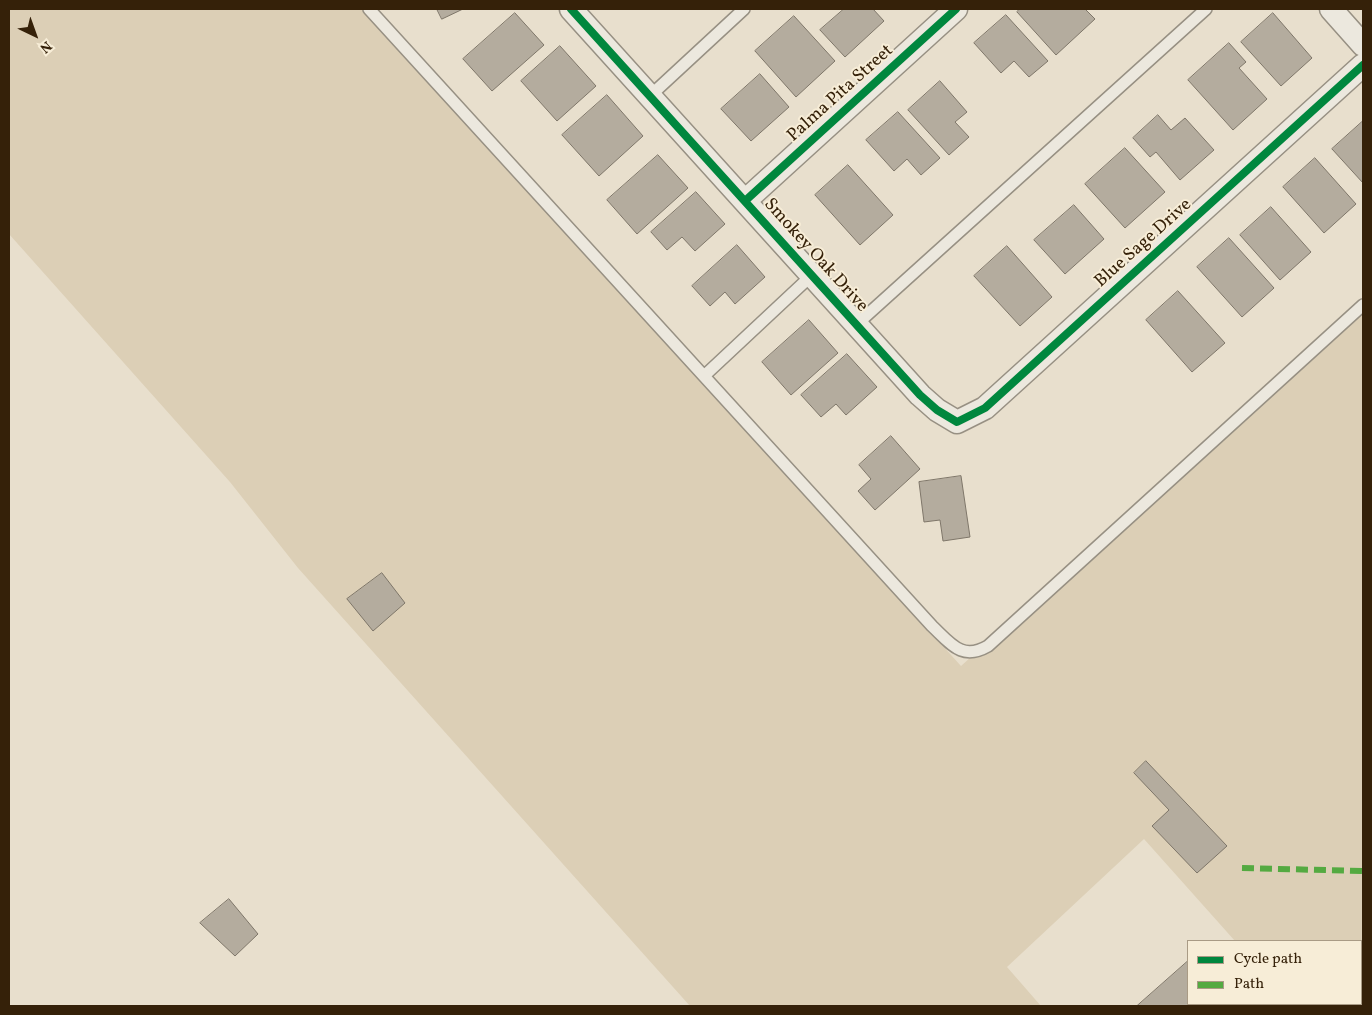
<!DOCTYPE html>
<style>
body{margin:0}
#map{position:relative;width:1372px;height:1015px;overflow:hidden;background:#e8dfcd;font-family:Vollkorn,serif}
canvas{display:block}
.frame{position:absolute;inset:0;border:10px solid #352109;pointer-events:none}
.legend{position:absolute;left:1187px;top:940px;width:175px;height:65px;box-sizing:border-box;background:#f7edd7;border:1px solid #a99b85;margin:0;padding:6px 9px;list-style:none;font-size:15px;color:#352109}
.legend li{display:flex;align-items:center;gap:10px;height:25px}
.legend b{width:25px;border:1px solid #a99b85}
.north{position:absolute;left:10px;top:10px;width:50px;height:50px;-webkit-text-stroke:4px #f7edd7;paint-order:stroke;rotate:138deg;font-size:14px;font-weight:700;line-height:20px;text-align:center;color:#352109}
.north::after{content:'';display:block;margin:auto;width:18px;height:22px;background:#352109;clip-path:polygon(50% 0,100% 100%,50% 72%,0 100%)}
</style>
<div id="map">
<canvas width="1372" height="1015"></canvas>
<div class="frame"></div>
<ul class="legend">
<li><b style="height:6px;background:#00873e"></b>Cycle path</li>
<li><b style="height:6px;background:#54aa41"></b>Path</li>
</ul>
<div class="north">N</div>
</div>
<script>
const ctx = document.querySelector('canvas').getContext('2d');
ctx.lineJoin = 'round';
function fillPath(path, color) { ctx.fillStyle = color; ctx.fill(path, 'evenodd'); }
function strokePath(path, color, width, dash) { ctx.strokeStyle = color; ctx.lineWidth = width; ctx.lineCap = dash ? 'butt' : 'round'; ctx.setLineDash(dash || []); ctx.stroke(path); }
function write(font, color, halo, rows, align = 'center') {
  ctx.font = font + ' Vollkorn,serif'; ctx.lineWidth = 4; ctx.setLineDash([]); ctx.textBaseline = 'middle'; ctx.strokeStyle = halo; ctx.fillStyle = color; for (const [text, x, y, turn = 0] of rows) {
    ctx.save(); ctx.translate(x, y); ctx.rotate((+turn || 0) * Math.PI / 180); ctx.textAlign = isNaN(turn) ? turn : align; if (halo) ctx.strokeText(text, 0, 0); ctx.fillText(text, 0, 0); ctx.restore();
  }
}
fillPath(new Path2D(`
 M9 9H367L961 666 1363 302V1006H1293L1291 1004H1361V941H1235L1144 839 1007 967 1041 1006H690L298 568 230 482 9 234Z`), '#dccfb6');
const building = new Path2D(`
 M437 9H463L442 19Z
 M844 9H873L884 21 845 57 820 30Z
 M1020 9H1085L1095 19 1056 55 1017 12Z
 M515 13 544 45 492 91 463 59Z
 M1273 13 1312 58 1281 86 1241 42Z
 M1006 15 1048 61 1029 77 1014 61 1001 73 974 43Z
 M794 16 835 61 796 97 755 51Z
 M1229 43 1246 62 1239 68 1267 99 1233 130 1188 80Z
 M560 46 596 86 557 121 521 81Z
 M760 74 789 107 751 141 721 109Z
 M940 81 967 112 955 122 969 137 949 155 908 110Z
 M607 95 643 136 599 176 562 135Z
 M898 112 940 158 921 175 907 159 894 171 866 140Z
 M1158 115 1171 130 1185 118 1214 150 1180 180 1156 152 1150 157 1133 138Z
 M1363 121V183L1332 149Z
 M1125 148 1165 192 1125 228 1085 184Z
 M658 155 688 188 637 234 607 200Z
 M1315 158 1356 204 1324 233 1283 187Z
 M848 165 893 215 860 245 815 195Z
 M696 192 725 224 695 251 682 237 667 250 651 232Z
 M1074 205 1104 239 1065 274 1034 240Z
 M1271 207 1311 252 1280 280 1240 235Z
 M1229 238 1274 288 1242 317 1197 267Z
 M737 245 765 277 735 304 725 292 710 306 692 286Z
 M1007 246 1052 297 1020 326 974 276Z
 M1178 291 1225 343 1192 372 1146 320Z
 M809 320 838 353 791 395 762 362Z
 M847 354 877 387 846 415 836 404 821 417 801 395Z
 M891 436 920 469 875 510 858 491 871 479 859 465Z
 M961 476 970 537 943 541 940 520 924 522 919 482Z
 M382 573 405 603 373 631 347 599Z
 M1146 761 1227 846 1197 873 1152 826 1169 810 1134 773Z
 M229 899 258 934 235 956 200 923Z
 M1188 961V1004H1223L1220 1006H1137Z`);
fillPath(building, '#b4ac9e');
strokePath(building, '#7e7669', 1);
const lane = new Path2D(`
 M369 9 932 626C951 644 962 661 988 646L1363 305
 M650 96 744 9
 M857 324 1206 9
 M704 376 812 275`);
const street = new Path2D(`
 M571 9 920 395 937 410 957 422 985 408 1363 65
 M1331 9 1363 45
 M745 201 956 9`);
strokePath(lane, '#979083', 14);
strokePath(street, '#979083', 25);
strokePath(lane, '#ece8de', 11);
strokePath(street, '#ece8de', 22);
strokePath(new Path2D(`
 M1242 868 1363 871`), '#54aa41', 6, [12, 6]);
strokePath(new Path2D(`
 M571 9 920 395 937 410 957 422 985 408 1363 65
 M745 201 956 9`), '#00873e', 8);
write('18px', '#352109', '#f7edd7', [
 ["Palma Pita Street",841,94,-42],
 ["Blue Sage Drive",1144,244,-42],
 ["Smokey Oak Drive",815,256,48]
]);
</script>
